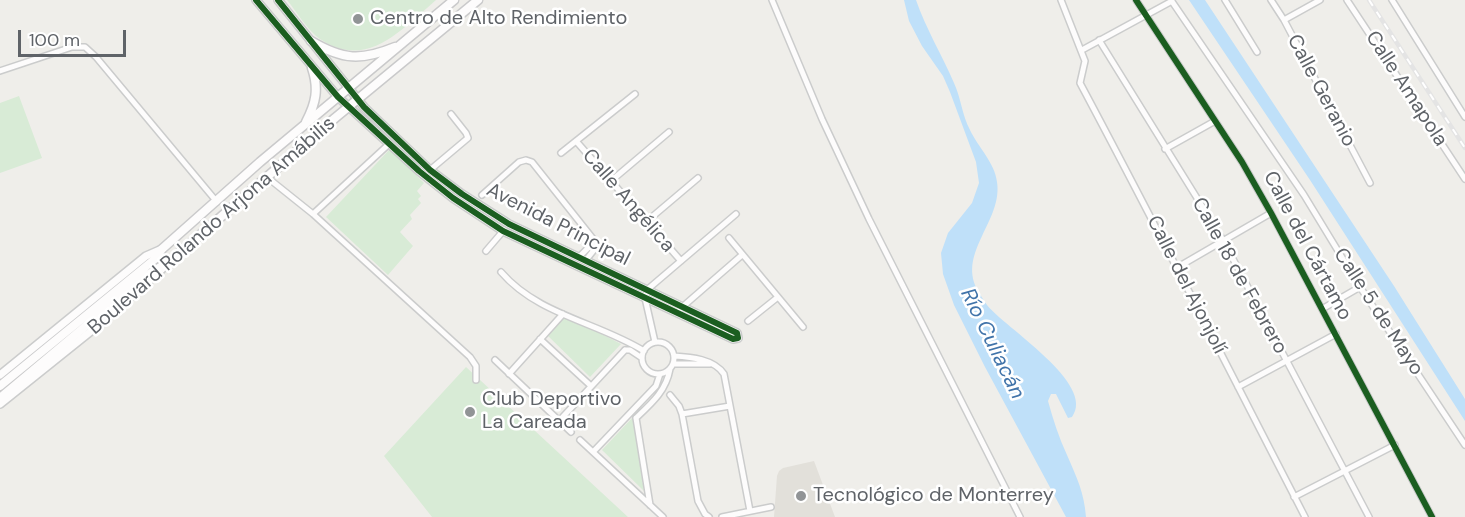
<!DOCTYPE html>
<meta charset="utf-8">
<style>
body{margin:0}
#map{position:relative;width:1465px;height:517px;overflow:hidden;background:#efeeea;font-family:"DM Sans",sans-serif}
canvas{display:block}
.scale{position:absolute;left:18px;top:30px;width:108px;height:27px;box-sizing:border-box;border:3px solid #5f6368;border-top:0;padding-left:8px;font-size:18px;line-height:21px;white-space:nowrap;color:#5f6368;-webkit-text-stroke:4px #fff;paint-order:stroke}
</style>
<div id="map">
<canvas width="1465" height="517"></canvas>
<div class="scale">100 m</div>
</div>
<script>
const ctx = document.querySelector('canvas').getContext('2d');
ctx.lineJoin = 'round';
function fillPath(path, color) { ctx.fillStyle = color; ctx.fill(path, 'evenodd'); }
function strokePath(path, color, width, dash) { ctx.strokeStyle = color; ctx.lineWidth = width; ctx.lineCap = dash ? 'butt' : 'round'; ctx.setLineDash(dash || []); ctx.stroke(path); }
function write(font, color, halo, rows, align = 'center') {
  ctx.font = font + ' "DM Sans",sans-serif'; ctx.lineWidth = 5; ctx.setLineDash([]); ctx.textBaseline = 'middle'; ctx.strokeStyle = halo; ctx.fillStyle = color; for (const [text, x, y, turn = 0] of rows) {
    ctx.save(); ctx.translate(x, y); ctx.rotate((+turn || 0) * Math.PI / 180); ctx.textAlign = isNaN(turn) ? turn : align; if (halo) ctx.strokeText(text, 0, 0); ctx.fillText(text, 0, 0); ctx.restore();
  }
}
fillPath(new Path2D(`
 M814 461 835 517H774L777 476 779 471 783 468Z`), '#e2e0da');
fillPath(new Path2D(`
 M287 0H436C402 29 367 71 320 39 307 30 297 12 287 0Z
 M19 96 42 158 0 173V103Z
 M390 149 424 183 417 191 421 196 418 199 421 203 410 215 412 219 400 232 413 246 388 275 326 217Z
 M565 315 621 344 590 377 547 335Z
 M466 367 628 517H432L384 456Z
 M633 417 644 491 602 450Z`), '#d8ebd6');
fillPath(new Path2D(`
 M904 0H916C926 29 942 55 954 83 961 98 962 115 970 130 978 147 995 163 997 182 1003 220 958 252 977 289 980 294 983 300 987 305 1004 327 1097 384 1072 417L1068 418 1056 394H1051L1048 401C1053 419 1059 438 1067 455 1077 478 1084 492 1086 517H1066L985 367 954 305 943 274 941 253 948 233 972 203 979 183 976 162 950 92 943 76 922 46 909 21Z
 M1189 0H1205L1394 286 1465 399V421L1310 180Z`), '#bfe0f9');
const minor = new Path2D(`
 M772 0 822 119 869 219 1020 517
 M1061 0 1085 61 1080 83C1157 227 1230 372 1305 517
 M1136 0 1242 162 1271 213 1432 517
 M1171 0 1304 195 1360 287 1465 445
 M1225 0 1257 52
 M1271 0 1284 20 1370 183
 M1347 0 1465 179
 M1392 0 1465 117
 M1284 20 1320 0
 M1099 40 1223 240 1369 517
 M1082 50 1172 1
 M0 71 72 47H85L96 57 217 202
 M576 141 681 261
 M1165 149 1215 121
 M561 153 635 94
 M430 170 468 138 466 133 451 114
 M268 178 313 214 470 357 476 366V380
 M611 181 669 132
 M482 195 519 162 526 160 532 162 598 245 586 260
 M313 214 389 144
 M646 222 698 178
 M729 238 803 327
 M486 251 504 230
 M579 257 595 241
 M1178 267 1271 213
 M501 272C538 315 597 322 644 351
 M680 309 742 255
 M1322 309 1360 287
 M748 321 778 297
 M540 339 591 386
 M655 342 645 298 648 289 736 214
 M642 358a16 16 0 1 1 32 0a16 16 0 1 1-32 0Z
 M625 350H630L642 358
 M674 356C691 357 714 359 724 374L750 511
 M495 360 571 432
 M673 364H710
 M509 374 563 314
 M1238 387 1336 334
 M670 395 679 406 682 414 698 501 705 514 709 517
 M682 414 730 406
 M636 418 650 505
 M636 418C652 403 666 391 670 369
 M559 421 625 350
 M580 440 663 517
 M593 452 656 386 660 374
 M1294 497 1395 445
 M722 517 771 507`);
const tertiary = new Path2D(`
 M256 0 338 97 419 171 453 198 503 231 733 339 738 338 737 333 509 224 462 194 430 170 364 107 278 0
 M0 375 146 256 162 249
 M0 404 106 319 162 269`);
const secondary = new Path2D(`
 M311 41C343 60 361 61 395 47
 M306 122C316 103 319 89 312 68
 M0 386 155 259 162 249 260 162 454 0
 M0 398 143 278 170 261 335 118 478 0`);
strokePath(minor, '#cbcccc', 8);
strokePath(tertiary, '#cbcccc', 10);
strokePath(secondary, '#cacacb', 11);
strokePath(minor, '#fdfcfc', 5);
strokePath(tertiary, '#fdfcfc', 7);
strokePath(secondary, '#fdfcfc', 8);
const rail = new Path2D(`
 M1369 0 1465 148`);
strokePath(rail, '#e4e4e4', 4.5);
strokePath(rail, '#fff', 2, [7]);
strokePath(new Path2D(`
 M256 0 338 97 419 171 453 198 503 231 733 339 738 338 737 333 509 224 462 194 430 170 364 107 278 0
 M1136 0 1242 162 1271 213 1432 517`), '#1b5e20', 6);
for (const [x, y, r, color] of [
 [358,19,6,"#919496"],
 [470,412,6,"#919496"],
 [801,496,6,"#919496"]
]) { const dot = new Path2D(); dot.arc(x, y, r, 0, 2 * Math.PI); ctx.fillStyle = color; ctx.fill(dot); strokePath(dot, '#fff', 2); }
write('20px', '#5f6368', '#fff', [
 ["Centro de Alto Rendimiento",370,19],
 ["Club Deportivo",482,400],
 ["La Careada",482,423],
 ["Tecnológico de Monterrey",813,496]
], 'left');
write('20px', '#5f6368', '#fff', [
 ["Calle Amapola",1406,89,57],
 ["Calle Geranio",1321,91,62],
 ["Calle Angélica",628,201,49],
 ["Avenida Principal",558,225,27],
 ["Boulevard Rolando Arjona Amábilis",212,226,-41],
 ["Calle del Cártamo",1307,246,62],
 ["Calle 18 de Febrero",1239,276,61],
 ["Calle del Ajonjolí",1186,285,63],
 ["Calle 5 de Mayo",1378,312,57]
]);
write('italic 21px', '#4174aa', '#fff', [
 ["Río Culiacán",992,344,64]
]);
</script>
